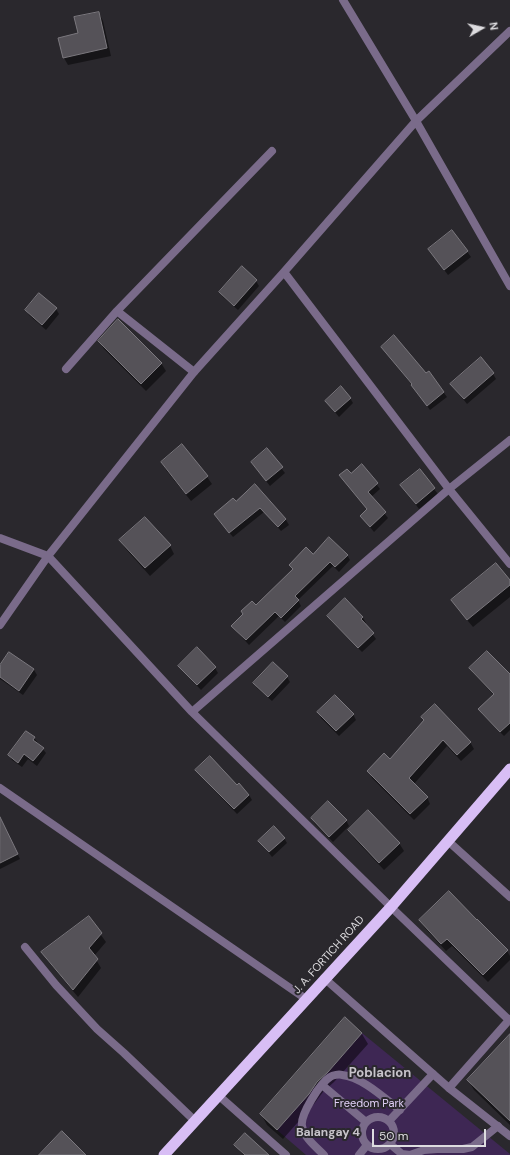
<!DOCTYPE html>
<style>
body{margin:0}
#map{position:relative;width:510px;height:1155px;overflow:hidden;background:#2a282d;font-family:"DM Sans",sans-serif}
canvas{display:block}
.north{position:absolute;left:462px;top:8px;width:40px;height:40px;-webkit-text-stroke:3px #2a282d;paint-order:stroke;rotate:81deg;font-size:11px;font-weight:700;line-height:16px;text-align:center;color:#dddcdf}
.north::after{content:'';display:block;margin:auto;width:14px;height:18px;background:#dddcdf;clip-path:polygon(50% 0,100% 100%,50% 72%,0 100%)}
.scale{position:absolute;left:372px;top:1129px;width:114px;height:18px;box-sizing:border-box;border:2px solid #dddcdf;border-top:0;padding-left:5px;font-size:12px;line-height:14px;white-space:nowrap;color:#dddcdf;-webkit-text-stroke:3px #2a282d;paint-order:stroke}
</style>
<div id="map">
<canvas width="510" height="1155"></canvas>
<div class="north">N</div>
<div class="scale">50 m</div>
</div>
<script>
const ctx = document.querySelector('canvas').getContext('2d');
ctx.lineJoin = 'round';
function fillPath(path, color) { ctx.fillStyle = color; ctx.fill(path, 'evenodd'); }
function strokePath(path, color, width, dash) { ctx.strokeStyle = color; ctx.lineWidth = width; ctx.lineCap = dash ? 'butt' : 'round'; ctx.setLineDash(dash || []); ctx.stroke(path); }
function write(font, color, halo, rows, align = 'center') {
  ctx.font = font + ' "DM Sans",sans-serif'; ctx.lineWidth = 4; ctx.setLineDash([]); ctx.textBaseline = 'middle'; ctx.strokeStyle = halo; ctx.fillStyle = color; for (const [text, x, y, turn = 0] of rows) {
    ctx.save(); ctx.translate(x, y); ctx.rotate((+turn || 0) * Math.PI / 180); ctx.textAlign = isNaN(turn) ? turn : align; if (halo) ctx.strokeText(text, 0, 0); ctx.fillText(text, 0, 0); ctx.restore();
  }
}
fillPath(new Path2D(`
 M362 1033 510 1154V1155H306L277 1130Z`), '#3e2754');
fillPath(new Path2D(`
 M99 13 103 21 111 56 68 65 64 58 79 34Z
 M452 231 471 257 448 275 432 254Z
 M242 268 256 281 259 286 238 310 223 297 220 292Z
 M56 309 59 314 46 330 29 315 26 310Z
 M99 341 161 363 166 371 146 391 104 349Z
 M382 347 426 374 428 372 447 397 430 410 412 385Z
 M493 374 496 379 467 404 451 384Z
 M350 398 353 403 339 417 326 401Z
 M267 450 285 473 270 486 252 463Z
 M162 462 207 477 212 484 191 501 166 470Z
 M362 465 380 489 371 497 388 518 374 532 361 516 368 510 341 476 351 475Z
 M419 471 438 494 419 509 402 485Z
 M255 486 286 520 289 525 281 531 264 512 233 537 218 519Z
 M120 540 170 546 174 554 150 576 125 548Z
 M313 555H347L350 560 339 572 333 566 298 600 301 606 285 622 279 616 249 645 236 631 233 626 256 607 293 570 290 565Z
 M510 582V597L473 627 457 608 453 600Z
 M345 599 363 618 366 623 365 624 376 639 362 652 331 621 328 616Z
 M10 653 34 670 37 675 23 695 0 679V667Z
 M180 666 215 668 218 673 201 690 183 671Z
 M470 668 510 676V730L504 736 482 714 479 709 494 695 473 673Z
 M287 677 290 682 272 701 257 688 254 683Z
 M319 712 353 714 356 720 339 736 321 718Z
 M422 717 470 742 474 749 461 761 447 746 414 784 427 797 430 804 414 820 372 778 369 771 390 761 425 721Z
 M34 738 46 753 37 766 28 759 22 767 12 760 9 755Z
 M197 770 237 787 249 795 252 800 237 814 200 775Z
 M312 819 346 820 349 826 333 842 315 824Z
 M0 826 6 830 20 859 0 869Z
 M349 830 399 843 404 851 384 870 354 838Z
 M284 838 287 843 272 857 260 841Z
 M88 917 106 942 94 956 101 968 78 997 47 960 43 952Z
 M420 920 507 951 510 956V960L488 982 452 946 446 951 425 928Z
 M345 1019 362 1034 368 1044 334 1082 323 1092 314 1104 283 1139 267 1125 261 1114Z
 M510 1035V1125L474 1090 468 1080Z
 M235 1145 266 1155H243Z`), '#0007');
const building = new Path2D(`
 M99 12 107 48 63 58 58 38 78 33 74 17Z
 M452 230 468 251 444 270 428 249Z
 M242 266 257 280 234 306 219 292Z
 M39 293 57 308 42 325 25 310Z
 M118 319 162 363 141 384 98 341Z
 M394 335 426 373 429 371 444 392 427 406 411 385 412 384 381 347Z
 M481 357 494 373 464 399 450 384Z
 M341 386 351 398 335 412 325 401Z
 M182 444 208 476 186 494 161 462Z
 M267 448 283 467 266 481 251 462Z
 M362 464 378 483 368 492 386 512 370 527 360 516 367 509 339 475 347 469 351 473Z
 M420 469 435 488 416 504 400 485Z
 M255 484 286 519 278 527 260 508 229 533 214 514 233 498 236 501Z
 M145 517 171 545 145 568 119 540Z
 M329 537 348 555 335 567 330 562 295 596 299 600 281 618 275 612 246 640 231 626 243 614 241 611 252 601 256 605 293 569 289 565 306 547 313 554Z
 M496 563 510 580V585L467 620 451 600Z
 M345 598 363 617 361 619 374 633 358 648 327 616Z
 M197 647 216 667 197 685 178 666Z
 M487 651 510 674V723L500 732 478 709 494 694 469 668Z
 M9 652 34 669 19 691 0 677V665Z
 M273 662 288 676 268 697 253 683Z
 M335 695 354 714 336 731 317 712Z
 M435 704 471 742 457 755 443 740 409 778 428 797 410 814 367 771 384 753 390 759 424 720 421 717Z
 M26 731 35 737 33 740 44 748 33 761 24 754 18 763 8 755Z
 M210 756 237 785 239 783 249 795 234 809 195 770Z
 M328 801 347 820 329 837 311 818Z
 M368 810 400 843 379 863 348 830Z
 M0 817 18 854 0 863Z
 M274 826 285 838 269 852 258 841Z
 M449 891 477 920V919L508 950 483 975 447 939 441 944 419 920Z
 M89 916 102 933 89 948 98 959 73 990 41 952Z
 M345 1017 362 1033 328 1072 317 1082 309 1094 277 1130 260 1114Z
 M510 1034V1121L467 1080Z
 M62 1131 86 1155H39Z
 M245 1133 269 1155H245L234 1145Z`);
fillPath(building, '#555258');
strokePath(building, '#7b787e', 1);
strokePath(new Path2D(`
 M117 311 194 372
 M66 369 117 311 272 151
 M322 1085 366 1122
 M362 1133a16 16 0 1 1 32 0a16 16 0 1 1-32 0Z
 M389 1121 433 1074
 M390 1144 402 1154 410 1155 424 1150 437 1149H463L472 1147 498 1126
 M324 1155C316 1147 304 1138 302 1126 300 1115 320 1083 330 1077 333 1075 339 1074 342 1075 362 1077 384 1098 400 1110
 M359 1155 367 1145`), '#7a6b8a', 8);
strokePath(new Path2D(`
 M343 0 416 121 510 286
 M284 272 449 489 510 564
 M0 538 48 556 192 712 391 907 509 1020
 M0 625 48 556 194 372 284 272 416 121 510 31
 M192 712 449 489 510 440
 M0 788 306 999
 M448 841 510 897
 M25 947 56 985 97 1029 124 1053 195 1121
 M449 1088 510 1019
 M218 1095 286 1155`), '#7a6b8a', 8);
strokePath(new Path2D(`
 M324 978 449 1088 510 1136`), '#7a6b8a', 8);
strokePath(new Path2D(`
 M164 1155 391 907 510 769`), '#d8bef5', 11);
write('11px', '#dddcdf', '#2a282d', [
 ["J. A. FORTICH ROAD",329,955,-48]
]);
write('11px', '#e0cff6', '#2a282d', [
 ["Freedom Park",369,1104]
]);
write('bold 12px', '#c7c4ca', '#2a282d', [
 ["Balangay 4",328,1133]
]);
write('bold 13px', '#c7c4ca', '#2a282d', [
 ["Poblacion",380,1074]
]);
</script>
